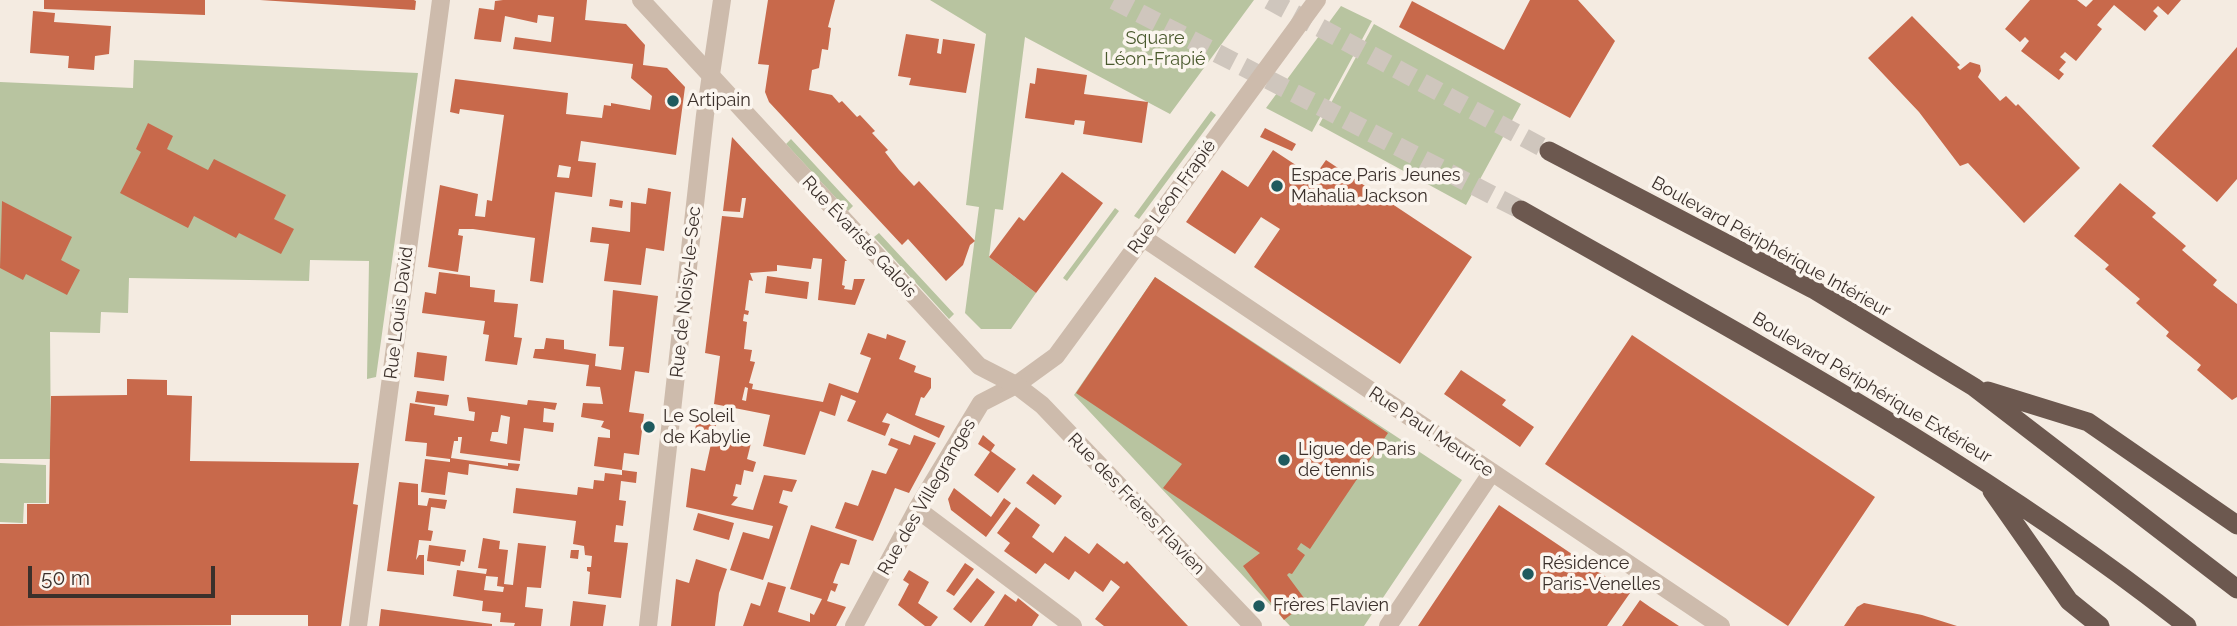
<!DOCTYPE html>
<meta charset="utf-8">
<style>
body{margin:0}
#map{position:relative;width:2237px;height:626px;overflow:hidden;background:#f4ebe1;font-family:Raleway,sans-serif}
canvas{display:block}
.scale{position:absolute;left:28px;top:566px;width:187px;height:32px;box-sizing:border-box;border:4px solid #3b302b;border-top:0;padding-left:9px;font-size:21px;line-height:24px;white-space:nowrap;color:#3b302b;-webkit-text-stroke:5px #fbf5ee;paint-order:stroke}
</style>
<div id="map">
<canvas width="2237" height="626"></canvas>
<div class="scale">50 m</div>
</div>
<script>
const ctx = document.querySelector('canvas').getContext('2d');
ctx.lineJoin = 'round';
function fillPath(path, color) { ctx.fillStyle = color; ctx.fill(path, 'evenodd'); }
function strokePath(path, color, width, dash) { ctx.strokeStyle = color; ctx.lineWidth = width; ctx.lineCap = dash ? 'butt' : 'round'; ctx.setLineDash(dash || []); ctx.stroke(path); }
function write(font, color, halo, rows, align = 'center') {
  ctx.font = font + ' Raleway,sans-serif'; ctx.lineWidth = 7; ctx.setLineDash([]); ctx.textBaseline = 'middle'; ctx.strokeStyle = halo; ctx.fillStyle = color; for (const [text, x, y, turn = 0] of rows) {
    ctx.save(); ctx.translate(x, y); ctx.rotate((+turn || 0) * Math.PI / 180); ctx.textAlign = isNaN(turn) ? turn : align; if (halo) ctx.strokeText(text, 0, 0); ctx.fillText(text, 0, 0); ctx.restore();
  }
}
fillPath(new Path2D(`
 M930 0H1254L1170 114 1025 37 1003 210 995 209 989 257 1036 293 1011 329H981L965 313 979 207 966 205 986 34Z
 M1341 6 1372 21 1312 132 1266 108Z
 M1374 24 1521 104 1466 205 1319 125Z
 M134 60 418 73 376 377 367 379 369 261 310 260 309 281 129 278 128 313 101 312 100 333 50 332 51 459H0V82L133 88Z
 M1211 111 1216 115 1139 219 1134 216Z
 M791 139 853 206 848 211 786 144Z
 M1115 208 1119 211 1067 281 1063 278Z
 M879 233 954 314 949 319 874 237Z
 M1155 277 1462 480 1364 626H1290L1074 395Z
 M0 463 46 465V503H24L23 523 0 522Z`), '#b8c4a0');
fillPath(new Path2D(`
 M44 0H205V15L44 9Z
 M260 0H414L416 1 415 10Z
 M503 0H587L585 20 626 24 645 45 643 65 667 68 685 87 676 155 581 141 578 161 596 163 592 197 555 192 543 283 530 281 535 238 473 229H459L458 235 463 236 458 272 428 267 440 185 478 194 475 216 485 217 487 200 492 201 504 115 460 109 459 114 450 112 455 79 568 93 566 114 602 118 604 105 611 106V103L650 110 652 96 631 78 633 64 513 49 515 37 551 42 554 17 538 15 537 23 505 16 501 42 474 39 479 8 494 10 495 1ZM559 165 571 167 569 178 557 177Z
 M768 0H835L828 27 831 28 828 50 822 49 819 68 812 70 809 90 832 95 839 103 842 101 857 117 860 115 875 131 872 133 888 150 885 152 899 170 914 186 919 181 975 241 970 245 963 265 946 281 908 239 902 245 769 102 765 92 769 65 758 64Z
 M1530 0H1578L1615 41 1570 118 1399 27 1412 1 1504 50Z
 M2030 0H2077L2086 7 2093 0H2181L2168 15 2158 6 2153 11 2158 16 2145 31 2114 5 2097 25 2102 29 2076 61 2065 52 2060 57 2066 62 2059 70 2064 74 2059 80 2021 51 2029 41 2025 37 2020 42 2005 29Z
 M33 11 55 13 54 22 111 26 109 54 95 56 94 70 68 68 69 56 30 53Z
 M1912 16 1960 65 1957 67 1960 70 1970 62 1980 65 1981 71 1978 77 2000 101 2006 96 2016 106 2018 104 2080 168 2024 223 1968 163 1960 166 1919 112 1868 58Z
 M906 34 939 39 937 53 941 54 943 39 975 44 966 93 909 85 911 78 898 76Z
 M2237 47V179L2217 202 2152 146Z
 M1037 68 1087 75 1084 94 1148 102 1142 143 1083 134 1085 121 1075 120 1074 125 1025 118 1030 83 1035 84Z
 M148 123 173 136 167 149 208 170 214 159 286 195 274 219 294 229 281 254 239 233 236 238 194 216 188 228 120 193 141 152 136 149Z
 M1265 128 1296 144 1292 151 1260 137Z
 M732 137 847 261H845L842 285 845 286 844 289 852 290 854 279H865L855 305 818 300 822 259 813 258 811 269 777 265V271L750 273 753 281 749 280 745 310 749 311 748 315 744 314 743 321 747 322 744 349 752 350 750 361 755 362 749 383 753 384 752 389 823 402 829 383 858 393 871 358 860 354 868 333 886 339 887 334 906 341 899 359 916 366 914 372 931 378V388L924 398 921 397 915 415 945 426 939 438 887 413 882 422 890 424 885 436 847 421 856 401 841 395 835 416 820 411 805 455 763 446 770 415 714 404 720 356 705 353 722 216 743 218 746 198H742L740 212 723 211ZM745 387 748 388 746 401 742 400Z
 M1273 150 1314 177 1326 160 1472 257 1400 364 1254 267 1280 229 1261 217 1235 254 1186 222 1222 170 1248 187Z
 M1062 172 1103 203 1036 293 989 257 1019 217 1024 221Z
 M2120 183 2156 213 2152 217 2186 246 2182 250 2217 280 2213 285 2237 304V397L2232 400 2197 370 2201 365 2166 336 2169 332 2136 303 2140 299 2105 269 2109 265 2074 236Z
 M648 188 671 192 664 251 646 248 641 285 604 281 609 244 590 242 592 227 630 232 631 202 646 204Z
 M610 199 623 201 622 208 609 206Z
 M2 201 72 237 61 260 80 270 67 295 26 274 23 280 0 268Z
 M439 272 470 276V287L495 290 494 302 518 304 514 337 522 338 517 365 485 361 489 335 483 334 485 321 422 313 425 292 436 294Z
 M767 276 809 282 807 299 765 293Z
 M1155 277 1388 433 1310 549 1301 543 1297 549 1305 555 1292 574 1289 573 1287 575 1307 602 1284 620 1243 566 1260 553 1163 488 1182 464 1076 393Z
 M613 290 658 296 649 373 635 371 629 412 644 414 639 455 624 453 622 470 594 466 598 437 610 438V430L601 427 604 421 581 417 583 403 603 404 600 387 586 386 589 365 533 358 535 349H544L546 338 564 340V349L596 354 595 366 621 370 624 347 609 346Z
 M1632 335 1875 497 1788 626 1545 464Z
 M417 352 447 356 444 381 414 377Z
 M1461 370 1506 400 1502 405 1534 427 1520 447 1444 394Z
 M127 379 167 380V395L192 396 190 461 359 463 353 504 358 505 341 626H308V615H231V625L0 626V524H27V504H49L51 396 127 395Z
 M417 391 449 395 447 406 415 402Z
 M467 397 527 405 528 400 557 403 555 410 544 408 543 422 554 423 553 432 524 428 520 461 460 453 462 437H458V441H454L451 458 508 466V463L520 464 518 471 469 464 468 475 448 472 445 495 421 492 425 459 450 462V459L426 456 427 443 405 441 410 403 435 407 434 415 474 421 475 412 469 411ZM501 415 510 417 507 444 490 441 492 432H498Z
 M697 418 717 422 713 435 695 431Z
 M713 435 751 443 747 459 756 462 753 472 744 470 741 485 736 484 733 496 738 497 731 505 753 510 764 475 797 480 792 492 783 490 779 503 788 506 763 580 730 570 743 532 769 539 773 526 686 507 691 468 705 471Z
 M914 435 936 443 909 493 895 488 873 541 835 528 845 502 858 506 872 470 886 474 898 449 888 445 891 438 910 445Z
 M983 435 995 445 991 451 1016 469 998 493 974 475 990 452 978 444Z
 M622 470 637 472 636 483 621 481 619 500 626 501 623 526 616 525 614 542 628 543 621 598 588 594 590 572 587 571V567H591L592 556 585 555 584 546 573 544 576 521 513 513 516 488 577 495 578 487 593 489 594 480 604 481 605 473 622 475Z
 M1033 474 1062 496 1055 505 1026 483Z
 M399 482 418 484V505L427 506 429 498 447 500 445 509 431 507 428 530 433 531 431 541 419 540 416 560 419 555H424V575L387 571Z
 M954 488 991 517 1004 498 1011 503 986 537 951 510 948 499Z
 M1499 505 1630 593 1607 626H1418Z
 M1016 507 1040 525 1032 537 1053 553 1065 536 1089 554 1097 543 1124 564 1127 561 1188 626H1104L1095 619 1120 587 1111 580 1103 592 1075 571 1069 580 1045 563 1036 574 1004 551 1010 543 997 533Z
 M698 513 734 523 729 540 693 530Z
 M811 525 857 540 849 565 841 563 837 572 833 583 838 584 835 592 831 590 827 601 846 607 836 626H743L751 603 760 606 768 582 786 587 778 612 810 622V613L814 615 822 599 790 589Z
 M483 538 500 541 499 549 508 550 504 584 513 585 518 543 546 546 541 588 527 587 525 607 543 609 541 626H514L515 623 500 622 501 613 482 611 483 601 453 596 457 570 486 574 487 569 478 568ZM486 576 498 577 497 586 504 587 503 592 484 590Z
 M429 545 466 550 464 562 461 561 460 566 427 561Z
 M571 550H579L578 559 570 558Z
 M696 559 727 569 719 593 715 626H671L676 579 689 583Z
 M965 563 974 569 954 596 946 591Z
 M909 570 929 582 918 603 938 617 931 626H925L898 605 909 584 903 580Z
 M977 578 995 592 971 623 953 609Z
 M1005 594 1016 602 1018 598 1039 615 1032 626H984Z
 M1640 600 1650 607 1679 626H1622Z
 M573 601 606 605 603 626H570Z
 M1864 603 1922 615 1957 626H1844L1857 607Z
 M381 609 492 624V626H379Z`), '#c8694b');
strokePath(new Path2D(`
 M1114 0 1521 210
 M1269 0 1549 151`), '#cfc6bd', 19, [19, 10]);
strokePath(new Path2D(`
 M1142 237 1721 626
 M917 509 1073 626
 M358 626 441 0
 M648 626 705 115 722 0
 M854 626 917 509 981 403 1016 385 1056 356 1317 0
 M1388 626 1492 472`), '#cdbbac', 18);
strokePath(new Path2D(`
 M641 0 979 366 1016 385 1042 405 1253 626`), '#cdbbac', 18);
strokePath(new Path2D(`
 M1549 151 1813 289 1974 387 2237 589
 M1521 210C1748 339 1981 463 2187 626
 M1988 391 2088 422 2237 525
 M1992 491 2069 601 2100 626`), '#6c584f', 19);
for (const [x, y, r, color] of [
 [673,101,7,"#1f5a5e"],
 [1277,186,7,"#1f5a5e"],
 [649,427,7,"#1f5a5e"],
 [1284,460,7,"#1f5a5e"],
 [1528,574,7,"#1f5a5e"],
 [1259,606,7,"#1f5a5e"]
]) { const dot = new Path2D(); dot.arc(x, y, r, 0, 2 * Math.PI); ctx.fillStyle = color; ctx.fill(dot); strokePath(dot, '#fbf5ee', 2.5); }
write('18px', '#4a5a2e', '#fbf5ee', [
 ["Square",1155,39],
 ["Léon-Frapié",1155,60]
]);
write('18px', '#3b302b', '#fbf5ee', [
 ["Artipain",687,101],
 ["Espace Paris Jeunes",1291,176],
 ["Mahalia Jackson",1291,197],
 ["Le Soleil",663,417],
 ["de Kabylie",663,438],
 ["Ligue de Paris",1298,450],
 ["de tennis",1298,471],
 ["Résidence",1542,564],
 ["Paris-Venelles",1542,585],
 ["Frères Flavien",1273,606]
], 'left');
write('18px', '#3b302b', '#fbf5ee', [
 ["Rue Léon Frapié",1172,197,-54],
 ["Rue Évariste Galois",859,237,47],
 ["Boulevard Périphérique Intérieur",1771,247,29],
 ["Rue de Noisy-le-Sec",686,292,-84],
 ["Rue Louis David",399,313,-83],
 ["Boulevard Périphérique Extérieur",1872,388,31],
 ["Rue Paul Meurice",1431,432,34],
 ["Rue des Villegranges",927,497,-60],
 ["Rue des Frères Flavien",1136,504,46]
]);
</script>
